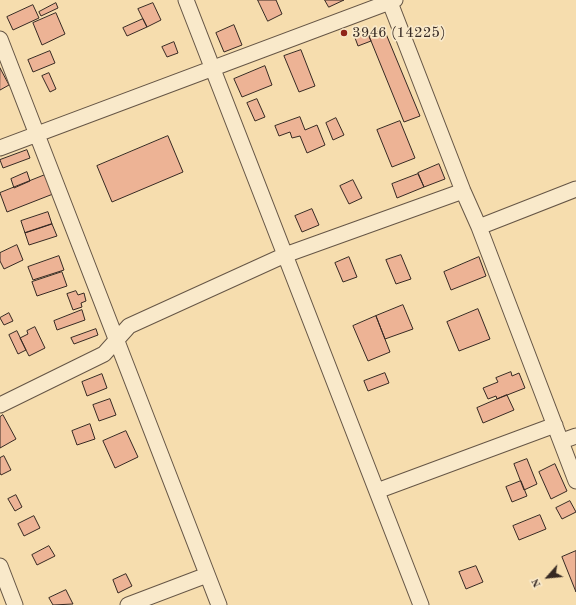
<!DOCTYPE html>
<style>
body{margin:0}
#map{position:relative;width:576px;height:605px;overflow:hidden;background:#f6ddae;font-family:"Old Standard TT",serif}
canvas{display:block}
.north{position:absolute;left:528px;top:557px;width:40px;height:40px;-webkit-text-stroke:3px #f9e9ca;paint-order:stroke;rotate:243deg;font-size:11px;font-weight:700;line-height:16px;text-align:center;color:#362923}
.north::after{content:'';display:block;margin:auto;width:14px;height:18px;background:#362923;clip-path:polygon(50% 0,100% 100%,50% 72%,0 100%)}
</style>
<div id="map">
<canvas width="576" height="605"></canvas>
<div class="north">N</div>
</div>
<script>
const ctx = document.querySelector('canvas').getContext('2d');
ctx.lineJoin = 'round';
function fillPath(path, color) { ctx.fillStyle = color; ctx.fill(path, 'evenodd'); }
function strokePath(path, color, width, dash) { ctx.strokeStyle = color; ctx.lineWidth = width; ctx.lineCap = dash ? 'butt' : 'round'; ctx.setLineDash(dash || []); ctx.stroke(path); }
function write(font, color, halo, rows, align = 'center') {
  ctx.font = font + ' "Old Standard TT",serif'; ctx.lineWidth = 3.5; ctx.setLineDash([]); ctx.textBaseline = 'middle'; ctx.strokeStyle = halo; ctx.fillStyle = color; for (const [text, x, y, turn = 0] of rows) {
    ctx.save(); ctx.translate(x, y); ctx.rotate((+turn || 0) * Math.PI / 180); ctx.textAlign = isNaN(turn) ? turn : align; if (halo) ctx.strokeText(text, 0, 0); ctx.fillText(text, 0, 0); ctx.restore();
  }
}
const building = new Path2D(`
 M258 0H276L282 14 268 21Z
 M325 0H344L329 7Z
 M56 3 58 8 41 16 39 12Z
 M153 3 161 20 147 27 138 9Z
 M33 5 39 18 13 30 7 17Z
 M56 13 65 34 42 45 33 23Z
 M143 19 147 27 127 36 123 28Z
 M234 25 242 45 224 52 216 33Z
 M384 29 420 116 404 122 369 36Z
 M366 30 371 41 358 46 354 35Z
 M174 42 178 53 167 57 162 47Z
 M301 50 315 86 299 92 284 56Z
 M50 51 55 63 33 72 28 60Z
 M265 66 272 85 242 97 234 79Z
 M0 68 9 85 0 90Z
 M49 73 56 89 50 92 42 76Z
 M257 99 265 117 255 121 247 103Z
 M300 117 305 130 317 125 325 145 307 153 300 136 292 138 290 132 279 136 275 126Z
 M336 118 344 135 333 140 326 123Z
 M400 121 415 158 392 167 377 130Z
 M168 136 183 172 112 202 97 166Z
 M27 150 30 158 3 168 0 160Z
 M439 164 445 179 424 187 418 173Z
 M27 172 30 181 14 188 11 179Z
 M418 174 424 187 397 198 392 184Z
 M45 175 53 194 7 212 0 193Z
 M353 180 362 198 349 204 340 186Z
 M312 209 319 225 302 232 295 216Z
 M48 212 52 224 25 233 21 221Z
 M52 224 57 236 29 245 25 233Z
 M17 245 23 260 4 269 0 261V253Z
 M401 255 411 279 396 284 386 260Z
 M59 256 64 270 33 280 28 267Z
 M349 257 357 277 343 282 335 263Z
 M479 257 486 276 451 290 444 272Z
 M62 272 67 286 37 296 32 282Z
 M76 291 78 295 84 293 86 301 81 303 82 307 73 310 67 294Z
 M403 305 413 329 385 339 376 316Z
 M478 309 490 339 459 351 447 322Z
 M82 310 85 320 57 330 54 321Z
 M9 313 13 321 4 325 0 318Z
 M376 316 390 352 368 361 353 326Z
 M35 327 45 348 29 356 20 338 28 334 27 331Z
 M96 329 98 335 74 344 71 338Z
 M17 331 26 350 18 354 9 335Z
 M511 372 512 376 519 373 525 388 497 399 496 396 488 399 483 388 498 382 496 378Z
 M385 373 389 383 368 391 364 381Z
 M102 374 107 388 87 396 82 382Z
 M507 395 514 410 483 423 477 408Z
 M110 399 116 415 99 421 93 405Z
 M3 415 16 439 0 448V417Z
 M90 424 95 439 77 445 72 431Z
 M126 431 138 457 115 468 103 441Z
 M4 456 11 470 1 475 0 473V458Z
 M527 459 537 484 524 490 514 464Z
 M555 464 567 491 551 499 539 472Z
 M521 481 527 496 512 502 506 487Z
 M16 495 22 507 15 511 8 499Z
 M570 501 576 512 562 519 556 508Z
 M540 515 546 529 519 540 513 526Z
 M34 516 40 528 24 536 18 524Z
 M49 546 55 556 37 565 32 555Z
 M576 551V592L562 557Z
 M476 566 483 582 466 589 459 572Z
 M126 574 132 586 118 593 113 580Z
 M66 590 73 604 53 605 49 598Z`);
fillPath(building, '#edb395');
strokePath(building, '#362923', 1);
const street = new Path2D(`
 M186 0 421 605
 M389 0 463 191 479 227 576 481
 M0 39 219 605
 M0 148 395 0
 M479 227 576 189
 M0 405 104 354 129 326 285 255 463 191
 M562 441 576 436
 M377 491 555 425
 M0 566 15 605
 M128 605 207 575`);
strokePath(street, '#665646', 17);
strokePath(street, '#f9e9ca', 15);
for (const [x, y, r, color] of [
 [344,33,4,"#8f2418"]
]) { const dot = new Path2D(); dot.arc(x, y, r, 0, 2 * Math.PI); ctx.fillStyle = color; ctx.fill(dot); strokePath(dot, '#f9e9ca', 1.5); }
write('15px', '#362923', '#f9e9ca', [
 ["3946 (14225)",352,33]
], 'left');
</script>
